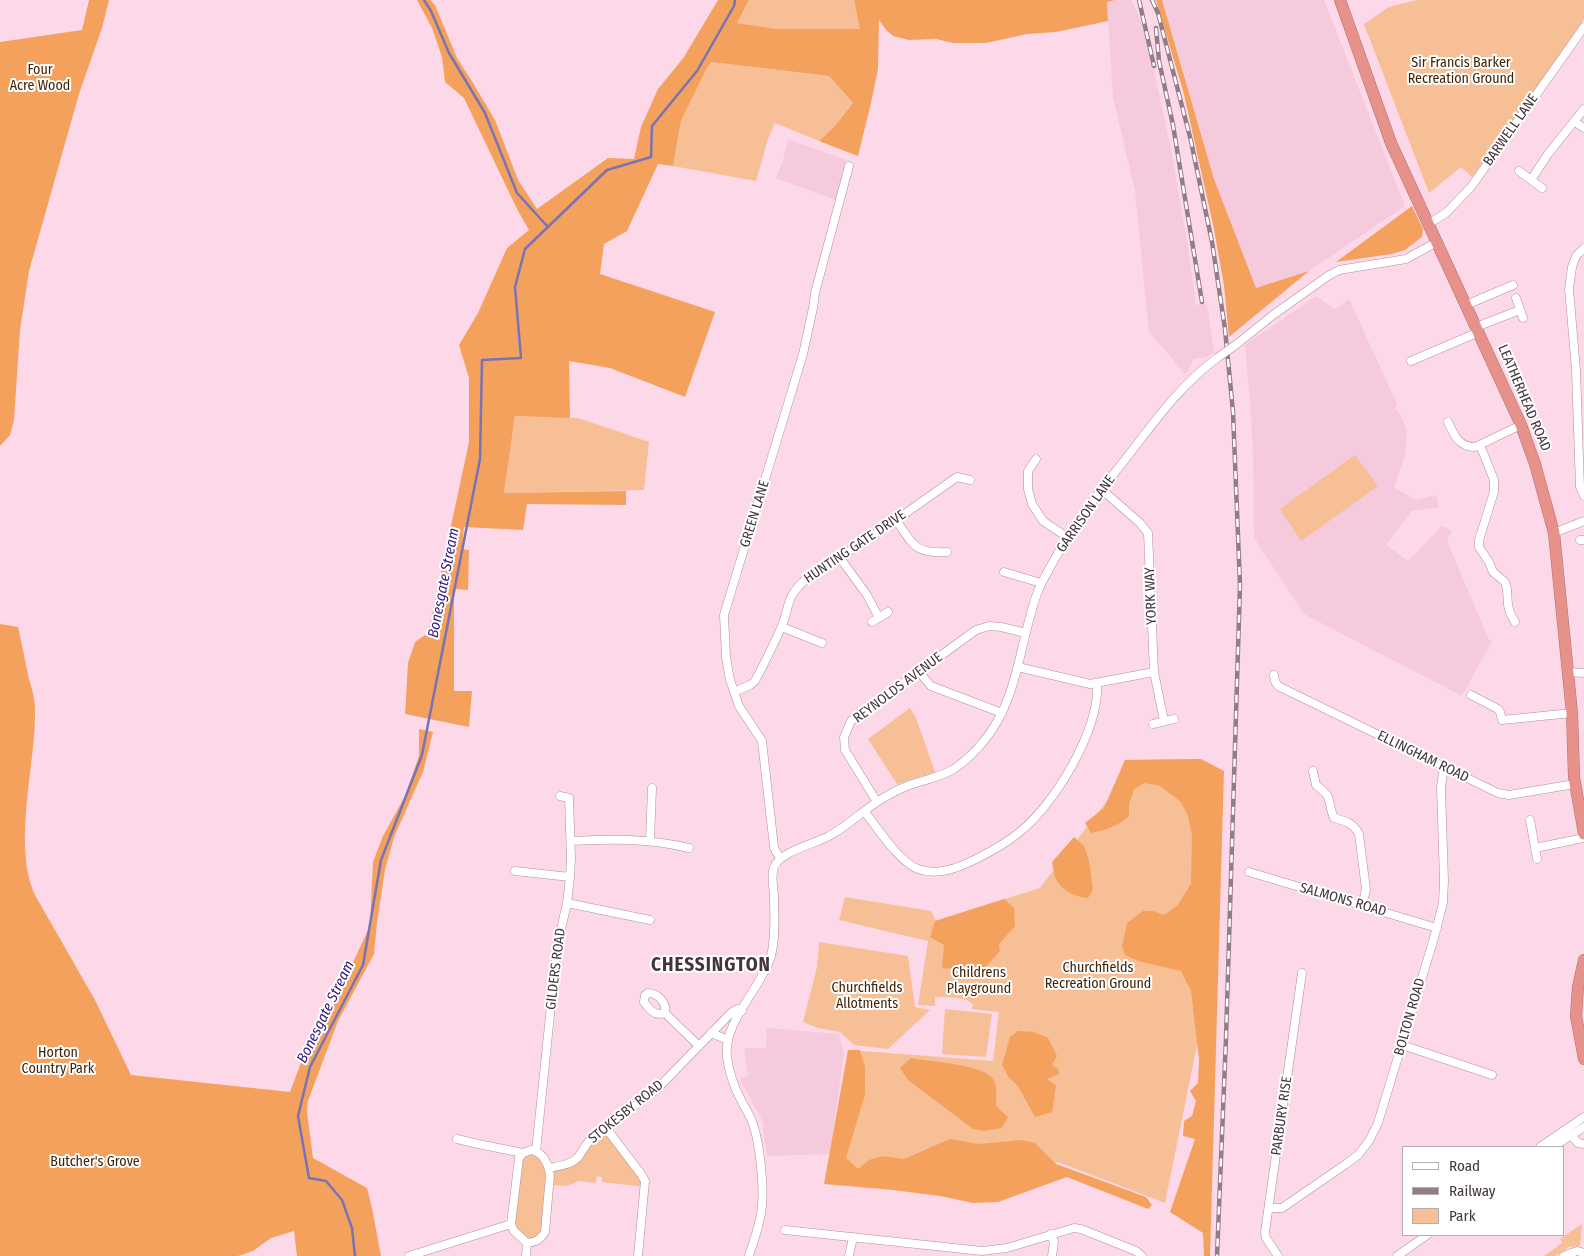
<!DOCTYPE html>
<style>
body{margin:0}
#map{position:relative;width:1584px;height:1256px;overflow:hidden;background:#fdd8e8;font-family:"Fira Sans Condensed",sans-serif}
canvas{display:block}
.legend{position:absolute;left:1402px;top:1146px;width:162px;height:90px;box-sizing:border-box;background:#fff;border:1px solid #b4aeb1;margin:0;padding:6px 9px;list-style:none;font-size:15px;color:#43353b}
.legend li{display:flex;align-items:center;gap:10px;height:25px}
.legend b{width:25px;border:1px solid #b4aeb1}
</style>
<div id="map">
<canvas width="1584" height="1256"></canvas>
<ul class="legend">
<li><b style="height:6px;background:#fff"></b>Road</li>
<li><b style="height:6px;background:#947c87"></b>Railway</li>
<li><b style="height:14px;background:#f6bf95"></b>Park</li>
</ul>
</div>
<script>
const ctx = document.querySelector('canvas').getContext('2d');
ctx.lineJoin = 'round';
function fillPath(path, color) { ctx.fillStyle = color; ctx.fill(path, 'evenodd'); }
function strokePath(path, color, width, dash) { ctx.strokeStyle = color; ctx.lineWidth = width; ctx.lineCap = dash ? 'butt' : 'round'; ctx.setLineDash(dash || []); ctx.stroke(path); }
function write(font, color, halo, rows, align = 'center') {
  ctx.font = font + ' "Fira Sans Condensed",sans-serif'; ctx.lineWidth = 4; ctx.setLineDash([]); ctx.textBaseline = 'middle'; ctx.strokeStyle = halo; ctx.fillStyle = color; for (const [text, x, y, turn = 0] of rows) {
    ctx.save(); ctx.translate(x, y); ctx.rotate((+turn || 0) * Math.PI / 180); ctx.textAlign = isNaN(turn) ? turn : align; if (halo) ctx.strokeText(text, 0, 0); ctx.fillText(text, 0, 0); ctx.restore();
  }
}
fillPath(new Path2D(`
 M1115 0H1131L1137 11 1150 51 1171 149 1188 248 1196 305 1207 304 1214 352 1207 357 1193 359 1192 364 1185 374 1149 332 1135 191 1113 97 1107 2Z
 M1162 0H1324L1405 206 1309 271 1256 289 1214 179Z
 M788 139 846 160 836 200 776 178 783 160Z
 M1316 296 1335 309 1349 299 1397 404 1395 408 1401 415 1407 432 1405 456 1394 487 1415 500 1436 495 1439 507 1412 511 1386 545 1408 561 1442 526 1452 531 1447 541 1489 640 1492 641 1462 696 1304 614 1254 538 1253 456 1250 401 1245 345Z
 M767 1028 839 1034 844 1053 830 1154 767 1156 763 1127 765 1126 740 1079 748 1076 744 1048H766Z`), '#f6cadd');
fillPath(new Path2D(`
 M749 0H854L861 29H776L737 23Z
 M1417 0H1584V19L1526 104 1472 177 1461 167 1429 193 1364 24 1389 7Z
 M711 62 829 76 853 103 834 127 819 141 775 123 768 139 756 181 673 166 681 121 707 68Z
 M515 416 578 418 649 442 644 490 504 493Z
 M1355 455 1378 486 1301 541 1280 509Z
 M910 708 916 718 935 772 897 784 868 739Z
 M1201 759 1199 1035 1165 1203 1058 1162 961 1185 834 1169 848 1050 993 1061 999 1012 972 1009 973 1004C964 996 946 997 935 997V1006L918 1005 928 941 839 920 845 897 931 911 936 921 1040 888 1110 797 1125 760Z
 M819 942 908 956 915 1007 930 1010 888 1049 854 1045 840 1032 818 1028 803 1022 817 967Z
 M945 1009 992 1014 986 1057 942 1054Z
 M606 1128 645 1187 602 1182V1177L597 1176 596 1183 579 1181 567 1186 550 1185 545 1232 527 1243 514 1231 519 1158 531 1150 549 1168 568 1164Z
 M1582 1224 1580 1246 1569 1247 1556 1256H1544L1562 1243 1560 1239Z`), '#f6bf95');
fillPath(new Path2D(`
 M89 0H109L102 28 79 94 29 271 20 330 14 420 10 435 0 446V42L82 30Z
 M417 0H430L435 5 457 58 473 83 495 120 518 180 537 209 608 158 634 159 641 127 658 89 684 57 718 0H749L737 23 776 29H860L854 0H1115L1107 2 1108 21 1056 32 1027 34 986 43H953L936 39 909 40 893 36 886 30 879 20 878 69 871 103 858 156 819 141 834 127 853 103 829 76 711 62 707 68 681 121 673 166 658 164 627 231 604 244 600 274 715 312 685 397 610 368 569 361 570 418 515 416 504 493 626 491V505L527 504 523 530 464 527 462 549 469 550 468 590 454 589V691H472L469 727 405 714 408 663 415 642 428 633 469 442V378L459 345 478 313 507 248 529 230 517 209 464 98 445 82 442 57 432 28Z
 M1156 0H1162L1214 179 1256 288 1309 271 1229 337 1224 285 1214 229 1184 94Z
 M1412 206 1423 229 1422 237 1405 250 1392 254 1336 262Z
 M0 624 18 627C22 644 25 662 29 679 32 689 35 699 35 709 36 766 12 843 35 895L95 1000 131 1075 290 1092 308 1044 333 1005 370 926 373 862 383 836 405 796 419 756V729L433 732 423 772 394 837 385 870 377 922 374 954 338 1021 308 1101 307 1112 313 1158 367 1188 372 1208 381 1256H297L294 1231 271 1238 253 1251 238 1256H0Z
 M1201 759 1224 771 1210 1256H1204L1203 1233 1170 1212 1195 1139 1183 1136 1184 1121 1192 1116 1196 1101 1190 1091 1198 1083 1199 1059 1191 991 1181 971 1138 961 1125 955 1122 947 1127 923 1143 911H1153L1164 915 1177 906 1191 884 1192 835 1188 816 1181 802 1160 786 1144 783 1134 789 1129 805V816C1118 826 1106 830 1091 833L1085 823 1104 808 1125 760Z
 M1074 837 1084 846 1089 861 1093 890 1088 898C1075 897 1062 891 1056 879 1054 875 1053 867 1052 862Z
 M1004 899 1014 908 1015 926 999 944 1000 951 982 971 942 968 944 945 930 937 935 921Z
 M1018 1031 1034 1032 1048 1038 1057 1056 1052 1065 1058 1069 1059 1074 1047 1079 1056 1085 1052 1112 1035 1117 1018 1086 1009 1078 1002 1065 1010 1037Z
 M848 1050H860L865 1067V1094L846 1158 858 1169 869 1160 882 1156 904 1159 950 1139 979 1144 1021 1140 1035 1143 1056 1164 1146 1197 1152 1205 1148 1209 1067 1177 998 1202 973 1203 940 1196 893 1190 824 1184Z
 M911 1058C930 1062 983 1064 993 1079 998 1086 996 1098 996 1106L1008 1117 1002 1128 984 1131 973 1129 908 1080 900 1068Z`), '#f4a15e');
strokePath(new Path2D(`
 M424 0 431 11 449 53 485 113 517 193 548 227
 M355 1256 352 1228 342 1200 326 1181 309 1178 298 1116 310 1067 363 965 381 860 422 755 480 459 482 360 521 358 515 287 525 249 607 170 651 157 652 126 697 71 734 6 735 0`), '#7973b3', 2.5);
const minor = new Path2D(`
 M1575 122 1584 128
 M1519 171 1542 188
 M1531 180 1548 154 1584 109
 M1428 224 1446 213 1471 187 1584 27
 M1584 248 1576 256 1572 267 1569 289 1576 370 1580 487 1584 496
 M1516 298 1523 318
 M1466 305 1513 285
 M1476 327 1520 310
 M1237 344 1273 315 1328 276 1339 270 1406 259 1437 242
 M1411 361 1479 332
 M1448 422C1454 435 1459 447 1475 447L1521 425
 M1480 445 1494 480V492L1479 540V547L1489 562 1493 572 1505 582 1507 589 1508 605 1510 613 1515 622
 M1036 459 1028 471V489L1032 504 1043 521 1067 537
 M1101 489 1140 523 1148 533 1154 672 1164 721
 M896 520C913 544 914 554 947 552
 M1554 533 1584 521
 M1580 540H1584
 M840 558 867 595 879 618
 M1004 572 1041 583
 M872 622 888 612
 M782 627 822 643
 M1018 667 1090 684 1154 672
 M919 672 931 686 1002 713
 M1568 672 1584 673
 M1274 675 1275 681 1278 686 1498 793 1509 795 1575 784
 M734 692 750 685 755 681C764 664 773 646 781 628 790 607 785 598 805 580L896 520 957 477 970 480
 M1471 695 1498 709 1500 712 1502 720 1572 713
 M1153 724 1174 719
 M1313 771 1316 785C1335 799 1326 800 1334 818 1346 821 1353 823 1359 834L1366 889 1362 906
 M877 802 845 750 844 737 851 721 976 630 989 626 1001 627 1026 633
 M864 811C877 827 899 862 918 869 938 876 958 868 976 859 992 851 1007 843 1021 831 1056 802 1100 729 1097 683
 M1530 820 1537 859
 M650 840 652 788
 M571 841C612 839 647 838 689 848
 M1535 848 1584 838
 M781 858 776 852 774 847 762 741 739 706 730 680 726 657 724 615 803 354 813 308 815 293 849 166
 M515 871 570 877
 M1249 872 1437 928
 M567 903 650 920
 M648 993C658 993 667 1003 665 1013 655 1017 649 1009 644 1002L645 995Z
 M665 1013 699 1046
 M711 1033 728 1040
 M1402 1045 1492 1075
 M606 1128 641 1174 645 1181 638 1256
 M1571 1135 1578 1143 1584 1144
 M457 1139 478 1144 523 1153
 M1540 1147 1584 1117
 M1553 1147 1584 1127
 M531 1150C543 1152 548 1163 550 1175L545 1232C540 1240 536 1242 527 1243L514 1231 511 1224 519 1158 523 1153Z
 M536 1151 557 947 567 903 570 877 571 858 569 798 560 796
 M549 1168C559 1166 572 1165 579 1156 583 1150 585 1145 591 1139L657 1089 731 1013 737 1009 742 1011
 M1269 1208H1282L1346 1164 1358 1155 1369 1141 1378 1123 1434 938 1443 903 1444 881 1441 787 1444 767
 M785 1230 982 1251 1007 1248 1074 1228 1081 1229 1136 1251 1142 1256
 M1051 1234 1054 1242 1052 1256
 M409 1256 511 1224
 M526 1256 527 1243
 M749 1256C753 1242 759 1228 761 1213 765 1191 760 1140 751 1119 748 1112 744 1106 741 1100 734 1087 729 1072 727 1057 723 1021 761 989 771 956 776 936 774 915 774 895 773 886 771 875 774 867 780 852 813 844 827 837 845 828 860 813 877 802 886 796 897 790 907 786 922 780 939 778 954 769 964 762 975 752 983 742 1019 700 1019 642 1038 591 1042 581 1048 571 1053 562 1073 525 1098 493 1124 461 1153 424 1179 386 1217 358
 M849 1256 853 1237
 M1278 1256 1266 1238 1265 1232 1302 973
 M1397 1256 1427 1235
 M1564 1256 1577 1251 1584 1253`);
const highway = new Path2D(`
 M1340 0 1391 143 1521 425 1535 464 1554 533 1572 713 1574 777 1584 834
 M1584 960 1578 987 1576 1016 1584 1059`);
strokePath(minor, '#b18f9e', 9);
strokePath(highway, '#ae716f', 12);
strokePath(minor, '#fff', 8);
strokePath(highway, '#e7918b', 11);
const rail = new Path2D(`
 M1139 0 1154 66
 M1152 0 1158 13 1191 141 1212 242 1225 329 1233 412 1240 585 1226 1038 1217 1256
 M1156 28 1159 61 1173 125 1202 302`);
strokePath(rail, '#947c87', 4.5);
strokePath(rail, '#fff', 2.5, [8]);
const minorBridge = new Path2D(`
 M1217 358 1237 344`);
strokePath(minorBridge, '#b18f9e', 9, []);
strokePath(minorBridge, '#fff', 8);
write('14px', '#432306', '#fff', [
 ["Sir Francis Barker",1461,63],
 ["Recreation Ground",1461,79],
 ["Four",40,70],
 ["Acre Wood",40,86],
 ["Churchfields",1098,968],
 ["Recreation Ground",1098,984],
 ["Childrens",979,973],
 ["Playground",979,989],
 ["Churchfields",867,988],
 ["Allotments",867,1004],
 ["Horton",58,1053],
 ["Country Park",58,1069],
 ["Butcher's Grove",95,1162]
]);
write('14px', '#43353b', '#fff', [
 ["BARWELL LANE",1511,130,-55],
 ["LEATHERHEAD ROAD",1524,398,67],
 ["GREEN LANE",755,514,-73],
 ["GARRISON LANE",1086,514,-55],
 ["HUNTING GATE DRIVE",855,547,-34],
 ["YORK WAY",1151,596,-92],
 ["REYNOLDS AVENUE",898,688,-37],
 ["ELLINGHAM ROAD",1423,757,26],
 ["SALMONS ROAD",1343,900,16],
 ["GILDERS ROAD",556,969,-83],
 ["BOLTON ROAD",1410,1017,-74],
 ["STOKESBY ROAD",626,1112,-39],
 ["PARBURY RISE",1282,1116,-82]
]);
write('italic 15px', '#311a81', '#fff', [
 ["Bonesgate Stream",444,583,-79],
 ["Bonesgate Stream",326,1012,-64]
]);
ctx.letterSpacing = '1px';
write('bold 19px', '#43353b', '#fff', [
 ["CHESSINGTON",711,966]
]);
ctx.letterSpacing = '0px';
</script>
